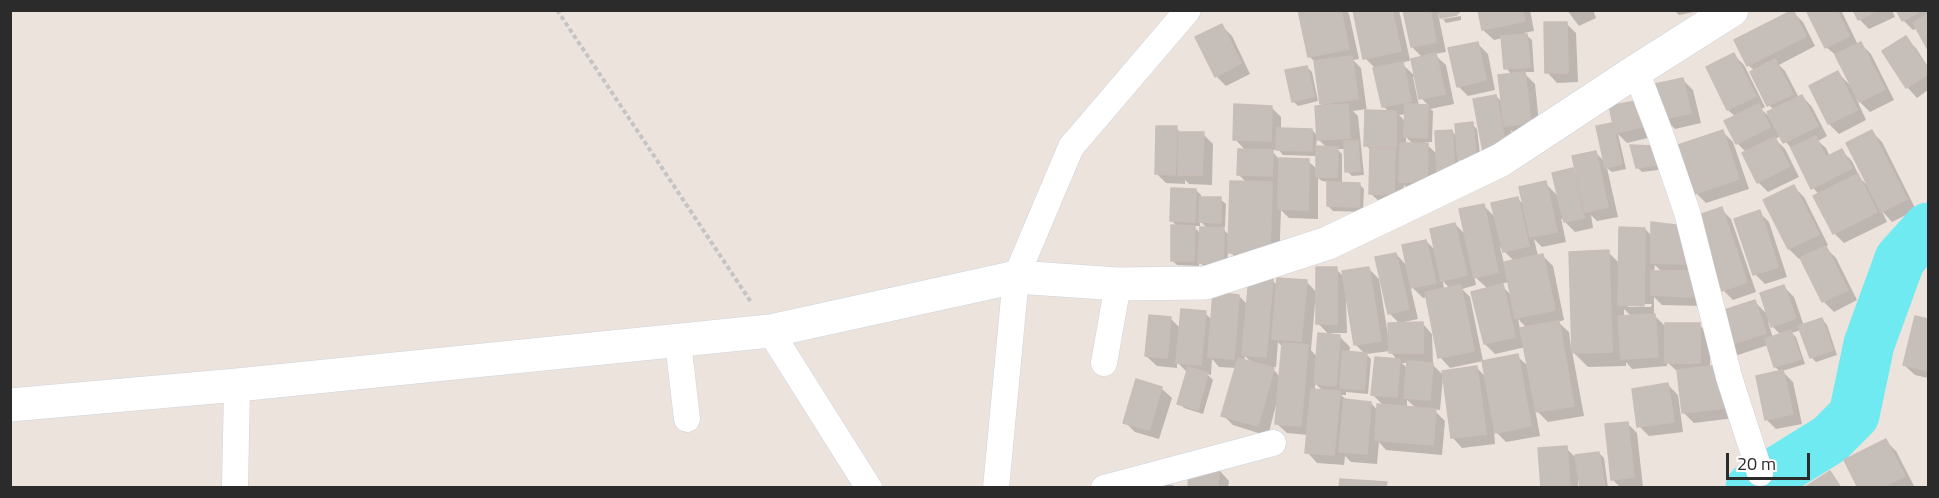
<!DOCTYPE html>
<style>
body{margin:0}
#map{position:relative;width:1939px;height:498px;overflow:hidden;background:#ede3dd;font-family:"Titillium Web",sans-serif}
canvas{display:block}
.frame{position:absolute;inset:0;border:12px solid #2b2b2b;pointer-events:none}
.scale{position:absolute;left:1726px;top:453px;width:84px;height:27px;box-sizing:border-box;border:3px solid #2b2b2b;border-top:0;padding-left:8px;font-size:18px;line-height:21px;white-space:nowrap;color:#2b2b2b;-webkit-text-stroke:4px #fff;paint-order:stroke}
</style>
<div id="map">
<canvas width="1939" height="498"></canvas>
<div class="frame"></div>
<div class="scale">20 m</div>
</div>
<script>
const ctx = document.querySelector('canvas').getContext('2d');
ctx.lineJoin = 'round';
function fillPath(path, color) { ctx.fillStyle = color; ctx.fill(path, 'evenodd'); }
function strokePath(path, color, width, dash) { ctx.strokeStyle = color; ctx.lineWidth = width; ctx.lineCap = dash ? 'butt' : 'round'; ctx.setLineDash(dash || []); ctx.stroke(path); }
fillPath(new Path2D(`
 M1304 10H1346L1349 14 1359 59 1353 60 1361 68 1367 112H1389L1383 106 1375 68 1365 58 1354 10H1399L1410 60 1423 58 1412 47 1404 10H1459L1460 13 1443 16V19L1438 14 1446 52 1434 54 1446 65 1454 104 1430 109 1433 111 1432 142H1424L1438 155 1452 131 1457 137 1472 124 1477 129 1481 162 1465 164 1458 157 1459 175 1437 170V192L1411 191 1404 185 1403 204 1381 203 1370 193 1371 151 1366 145 1367 109 1353 111 1358 116 1364 175 1352 176 1347 171 1345 149H1337L1342 154V184H1359L1364 189 1363 212 1333 211 1328 206 1329 182 1322 181 1318 178V219L1289 218 1281 210 1279 264 1240 262 1228 250 1227 268 1205 267 1199 262V266L1177 265 1172 260 1178 227 1171 220 1196 190 1201 195V199H1220L1226 204 1225 227H1221L1230 236 1247 183 1239 175 1246 151 1235 139 1271 107 1281 117V129L1312 130 1318 136 1325 107 1321 103 1316 63 1309 56ZM1412 60 1421 98 1429 106H1419L1413 77 1415 76 1401 63ZM1406 114V122L1399 115ZM1406 137 1413 144H1406ZM1317 138 1327 148H1316ZM1271 150H1279L1283 155 1317 156V169L1308 161 1280 160ZM1200 221 1208 229 1201 234 1193 226H1200Z
 M1479 10H1530L1534 31 1524 33 1532 40 1534 72H1523L1535 84 1540 133 1516 135 1511 130 1516 157 1495 161 1496 96 1503 103 1512 75 1506 68 1503 38 1494 40 1483 30Z
 M1567 10H1593L1596 18 1579 26Z
 M1674 10H1703L1679 15Z
 M1808 10H1841L1858 45 1861 44 1871 54 1894 100 1870 112 1856 98 1866 120 1839 134 1829 124 1811 87 1838 73 1852 87 1837 56 1826 47Z
 M1855 10H1892L1895 17 1869 29 1859 19Z
 M1898 10H1928V47L1918 28 1913 30 1903 20Z
 M1793 12 1803 22 1815 46 1779 65 1785 71 1799 98 1802 96 1812 107 1827 136 1818 141 1826 148 1830 157 1842 151 1852 161 1860 178 1868 186 1872 132 1882 142 1916 210 1892 222 1882 211 1887 222 1844 243 1834 233 1819 194 1813 188 1795 153 1781 136 1775 139 1785 149 1799 177 1768 192 1758 182 1747 153 1737 143 1736 117 1728 110 1708 68 1734 55 1744 65 1765 107 1761 109 1772 119 1774 110 1769 105 1752 72 1755 71 1748 65Z
 M1461 16V20L1446 23 1443 19Z
 M1566 23 1576 33 1578 82 1557 83 1547 72Z
 M1222 26 1232 36 1250 74 1226 86 1216 76Z
 M1906 38 1916 48 1928 67V90L1917 98 1907 87 1884 52Z
 M1477 43 1488 54 1495 90 1468 96 1458 86Z
 M1307 67 1312 72 1318 101 1298 106 1293 101Z
 M1683 80 1693 90 1701 123 1675 129 1665 119Z
 M1640 101 1656 136 1627 143 1618 134 1626 169 1612 172 1607 168 1618 217 1597 221 1591 215 1593 228 1575 232 1561 218 1566 242 1542 247 1534 239 1538 256 1542 255 1553 266 1564 320 1558 322 1569 332 1571 348H1573L1608 252 1620 264 1645 229 1653 237 1683 227 1703 306 1662 305 1654 297V315L1667 328 1699 325 1710 335V368L1735 418 1694 423 1681 410H1683L1679 373 1667 362V366L1632 369 1626 362V366L1588 367 1572 351 1584 416 1548 422 1535 409 1540 436 1506 442 1494 430 1495 444 1462 448 1452 437 1443 377 1440 410 1433 409 1445 421 1442 455 1386 450 1379 442 1377 464 1351 462 1345 456 1344 465 1317 463 1307 452 1308 435 1287 433 1276 423 1278 406 1276 405 1268 436 1233 425 1223 415 1236 368 1219 367 1212 359 1211 375 1207 374 1213 380 1203 414 1184 408 1179 403 1188 373 1177 362V368L1157 366 1146 356 1170 318 1181 329 1205 313 1212 320 1239 296 1248 305 1272 280 1278 286 1306 281 1317 293 1336 269 1344 277 1368 268 1379 279 1388 335H1390L1400 324 1389 313 1396 254 1408 267 1426 241 1436 251 1455 224 1467 236 1483 205 1497 219 1517 198 1525 206 1545 183 1559 197 1572 170 1578 176 1596 153 1605 162 1612 124 1615 128ZM1500 247 1514 261 1504 263ZM1655 265 1662 272H1654ZM1474 276 1488 289 1485 344 1495 354 1526 347 1530 368 1517 356 1486 377 1477 368 1444 376 1433 365 1432 334 1422 323 1404 324V322L1418 319 1410 285 1423 298 1427 297 1440 357 1450 368 1483 361 1470 297 1462 289 1476 285ZM1443 281 1450 289 1444 290ZM1509 282 1512 296 1500 284ZM1346 301H1348L1355 344 1365 354 1349 353 1350 347 1340 337 1331 336V333H1347ZM1315 304H1317L1318 323 1330 336 1317 357 1311 350ZM1628 304H1652L1651 307H1628ZM1624 309 1632 317H1624ZM1518 319 1527 328 1520 329ZM1278 342 1283 348 1280 377 1274 370 1265 367H1276ZM1390 351 1398 361 1373 395 1384 406 1378 411 1371 403 1348 401 1341 395H1346V392L1368 394 1371 359 1366 354ZM1245 356 1252 363 1244 361ZM1402 363H1408V369ZM1315 383 1323 391H1315ZM1407 400 1417 409 1407 408Z
 M1176 128 1181 133 1203 134 1213 144 1212 185 1189 184 1185 180V184L1166 183 1156 173Z
 M1723 132 1733 142 1749 189 1706 203 1696 193Z
 M1632 146 1666 169 1642 172 1637 167Z
 M1794 187 1804 197 1828 245 1825 247 1836 258 1857 300 1834 312 1823 301 1802 258 1799 259 1789 249 1765 201Z
 M1721 209 1731 219 1756 292 1733 300 1723 290Z
 M1759 212 1769 222 1787 277 1765 284 1755 274Z
 M1784 287 1794 297 1804 326 1822 319 1827 325 1837 355 1816 362 1811 357 1801 330 1791 333 1796 337 1805 364 1782 371 1793 382 1802 424 1776 429 1766 419 1781 372 1775 367 1768 345 1738 355 1728 345 1754 301 1768 315ZM1768 322 1781 335 1773 338Z
 M1916 318 1928 321V378L1915 375 1904 365Z
 M1668 385 1678 395 1683 432 1649 436 1639 426Z
 M1161 388 1172 398 1159 439 1135 432 1125 422Z
 M1627 423 1637 433 1643 487 1621 488 1612 479Z
 M1886 441 1896 451 1914 486 1860 488Z
 M1566 448 1575 457 1599 453 1604 458 1608 488H1582L1580 478H1578V488H1542Z
 M1219 470 1229 481 1228 488H1190Z
 M1149 484 1173 485 1175 488H1148Z`), '#0003');
strokePath(new Path2D(`
 M1751 488 1830 439 1854 415 1869 344 1900 259 1928 228`), '#6feaf0', 51);
const building = new Path2D(`
 M1298 10H1341L1349 49 1308 57Z
 M1353 10H1392L1401 51 1363 59Z
 M1403 10H1430L1436 42 1411 47Z
 M1438 10H1456L1457 15 1440 18Z
 M1478 10H1522L1525 21 1482 30Z
 M1793 10 1806 36 1747 66 1734 40Z
 M1806 10H1837L1849 36 1825 48Z
 M1853 10H1877L1858 20Z
 M1896 10H1922L1902 21Z
 M1928 14V50L1913 23Z
 M1544 22H1567L1568 73H1545Z
 M1222 24 1241 63 1215 77 1195 37Z
 M1527 34 1530 67 1504 69 1501 36Z
 M1906 36 1928 70V74L1906 88 1882 51Z
 M1478 42 1486 80 1457 87 1448 48Z
 M1861 42 1885 89 1859 102 1835 55Z
 M1436 53 1445 94 1419 99 1411 59Z
 M1734 53 1756 96 1727 110 1706 67Z
 M1352 56 1358 99 1320 104 1314 61Z
 M1775 59 1793 94 1767 106 1750 72Z
 M1403 62 1411 101 1382 107 1373 68Z
 M1307 66 1314 96 1292 102 1285 70Z
 M1838 71 1857 110 1828 124 1809 86Z
 M1525 72 1531 123 1504 126 1498 75Z
 M1683 78 1691 113 1663 119 1655 84Z
 M1496 95 1506 147 1483 152 1473 99Z
 M1802 95 1818 126 1783 143 1767 112Z
 M1641 100 1647 126 1615 133 1609 106Z
 M1234 104 1272 106 1271 141 1233 140Z
 M1348 104 1350 138 1317 140 1315 106Z
 M1405 104 1428 105 1427 138 1404 137Z
 M1759 104 1770 127 1736 144 1724 121Z
 M1365 110 1396 111V147L1364 146Z
 M1473 122 1476 158 1458 160 1455 124Z
 M1612 123 1622 164 1605 168 1596 126Z
 M1156 126H1177L1175 175 1155 174Z
 M1277 128 1312 129V151L1276 150Z
 M1452 130 1455 171 1437 172 1435 131Z
 M1723 130 1739 179 1694 194 1678 145Z
 M1872 130 1907 199 1881 212 1846 143Z
 M1179 132H1204L1202 175H1178Z
 M1816 136 1826 157 1842 149 1852 168 1811 189 1791 148Z
 M1775 137 1789 166 1757 183 1742 153Z
 M1344 141H1358L1360 171 1345 172Z
 M1400 143H1428L1427 182H1399Z
 M1630 145 1653 146 1663 164 1636 168Z
 M1316 146 1338 147 1337 177H1316Z
 M1370 148 1395 149 1394 194H1369Z
 M1238 149 1273 150 1272 176 1237 175Z
 M1596 151 1608 207 1585 212 1572 156Z
 M1279 158 1309 159 1308 210 1278 209Z
 M1573 168 1584 218 1564 222 1552 173Z
 M1858 174 1877 212 1833 234 1813 196Z
 M1230 181 1272 182 1270 254 1228 253Z
 M1546 181 1557 232 1530 237 1519 187Z
 M1327 182 1360 183 1359 207 1327 206Z
 M1794 185 1819 234 1788 249 1763 200Z
 M1171 188 1196 189 1195 222 1170 221Z
 M1200 197H1221V223L1199 222Z
 M1518 197 1529 246 1503 252 1491 203Z
 M1484 204 1498 272 1474 278 1459 209Z
 M1722 207 1747 282 1722 291 1696 216Z
 M1760 210 1778 267 1753 275 1734 219Z
 M1651 222 1684 226 1690 264 1651 263Z
 M1455 223 1467 275 1441 281 1430 229Z
 M1171 225 1195 226 1194 261H1171Z
 M1200 227 1224 228 1223 263H1198Z
 M1619 227 1645 228 1644 306 1618 305Z
 M1426 240 1436 283 1411 288 1402 245Z
 M1826 246 1848 290 1822 302 1800 258Z
 M1609 250 1612 352 1572 353 1569 252Z
 M1396 253 1409 309 1388 314 1375 257Z
 M1543 254 1555 310 1515 318 1504 262Z
 M1316 267H1337V324H1316Z
 M1369 267 1381 341 1354 345 1342 271Z
 M1651 271H1694L1693 297 1651 295Z
 M1249 277 1273 279 1266 357 1242 355Z
 M1277 278 1307 280 1301 341 1272 339Z
 M1503 284 1515 337 1484 344 1471 292Z
 M1461 285 1474 351 1438 358 1425 292Z
 M1784 285 1796 318 1771 327 1760 293Z
 M1213 292 1239 295 1234 359 1208 357Z
 M1755 300 1766 333 1726 346 1715 313Z
 M1181 309 1206 311 1201 365 1176 363Z
 M1655 314 1658 357 1621 359 1618 316Z
 M1149 315 1171 317 1167 358 1145 356Z
 M1915 316 1928 319V371L1903 365Z
 M1822 318 1833 350 1810 358 1798 326Z
 M1559 321 1574 406 1536 412 1520 328Z
 M1423 322V353H1389L1388 323Z
 M1665 323H1700V363H1665Z
 M1791 330 1801 359 1774 367 1765 339Z
 M1318 333 1340 335 1336 386 1314 384Z
 M1282 343 1308 345 1301 426 1275 424Z
 M1343 351 1367 353 1364 390 1340 388Z
 M1518 354 1531 426 1495 433 1482 361Z
 M1375 357 1400 359 1397 397 1371 395Z
 M1238 358 1274 368 1258 426 1221 416Z
 M1407 361 1433 363 1430 400 1404 398Z
 M1721 365 1725 408 1682 413 1677 370Z
 M1477 366 1486 434 1451 438 1442 371Z
 M1188 367 1208 373 1198 410 1177 404Z
 M1783 370 1793 414 1765 420 1756 376Z
 M1136 379 1162 387 1149 430 1123 423Z
 M1668 383 1674 422 1637 427 1632 389Z
 M1311 389 1340 391 1334 455 1305 453Z
 M1344 399 1371 402 1367 454 1339 452Z
 M1377 404 1436 409 1433 445 1375 440Z
 M1628 422 1634 477 1611 480 1605 424Z
 M1886 439 1905 476 1881 488H1858L1844 460Z
 M1567 446 1570 488H1541L1538 448Z
 M1599 452 1605 488H1580L1575 455Z
 M1189 468 1219 469 1218 488H1188Z
 M1830 471 1841 488H1804Z
 M1340 479 1387 482 1386 488H1339Z`);
fillPath(building, '#c6beb9');
strokePath(building, '#c9beb7', 1.5);
const street = new Path2D(`
 M1636 71 1661 136 1687 212 1729 377 1760 473
 M770 331 869 488
 M678 342 687 419
 M1104 363 1118 284
 M235 488 237 385
 M996 488 1016 277 1071 147 1188 10
 M1104 488 1273 443`);
const secondary = new Path2D(`
 M10 405 237 385 770 331 1016 277 1118 284 1205 283 1328 243 1501 160 1636 71 1732 10`);
strokePath(street, '#cbd3dd', 27);
strokePath(secondary, '#cbd3dd', 34);
strokePath(new Path2D(`
 M557 10 751 302`), '#c4c4c4', 4, [4.5, 3]);
strokePath(street, '#fff', 26);
strokePath(secondary, '#fff', 33);
</script>
